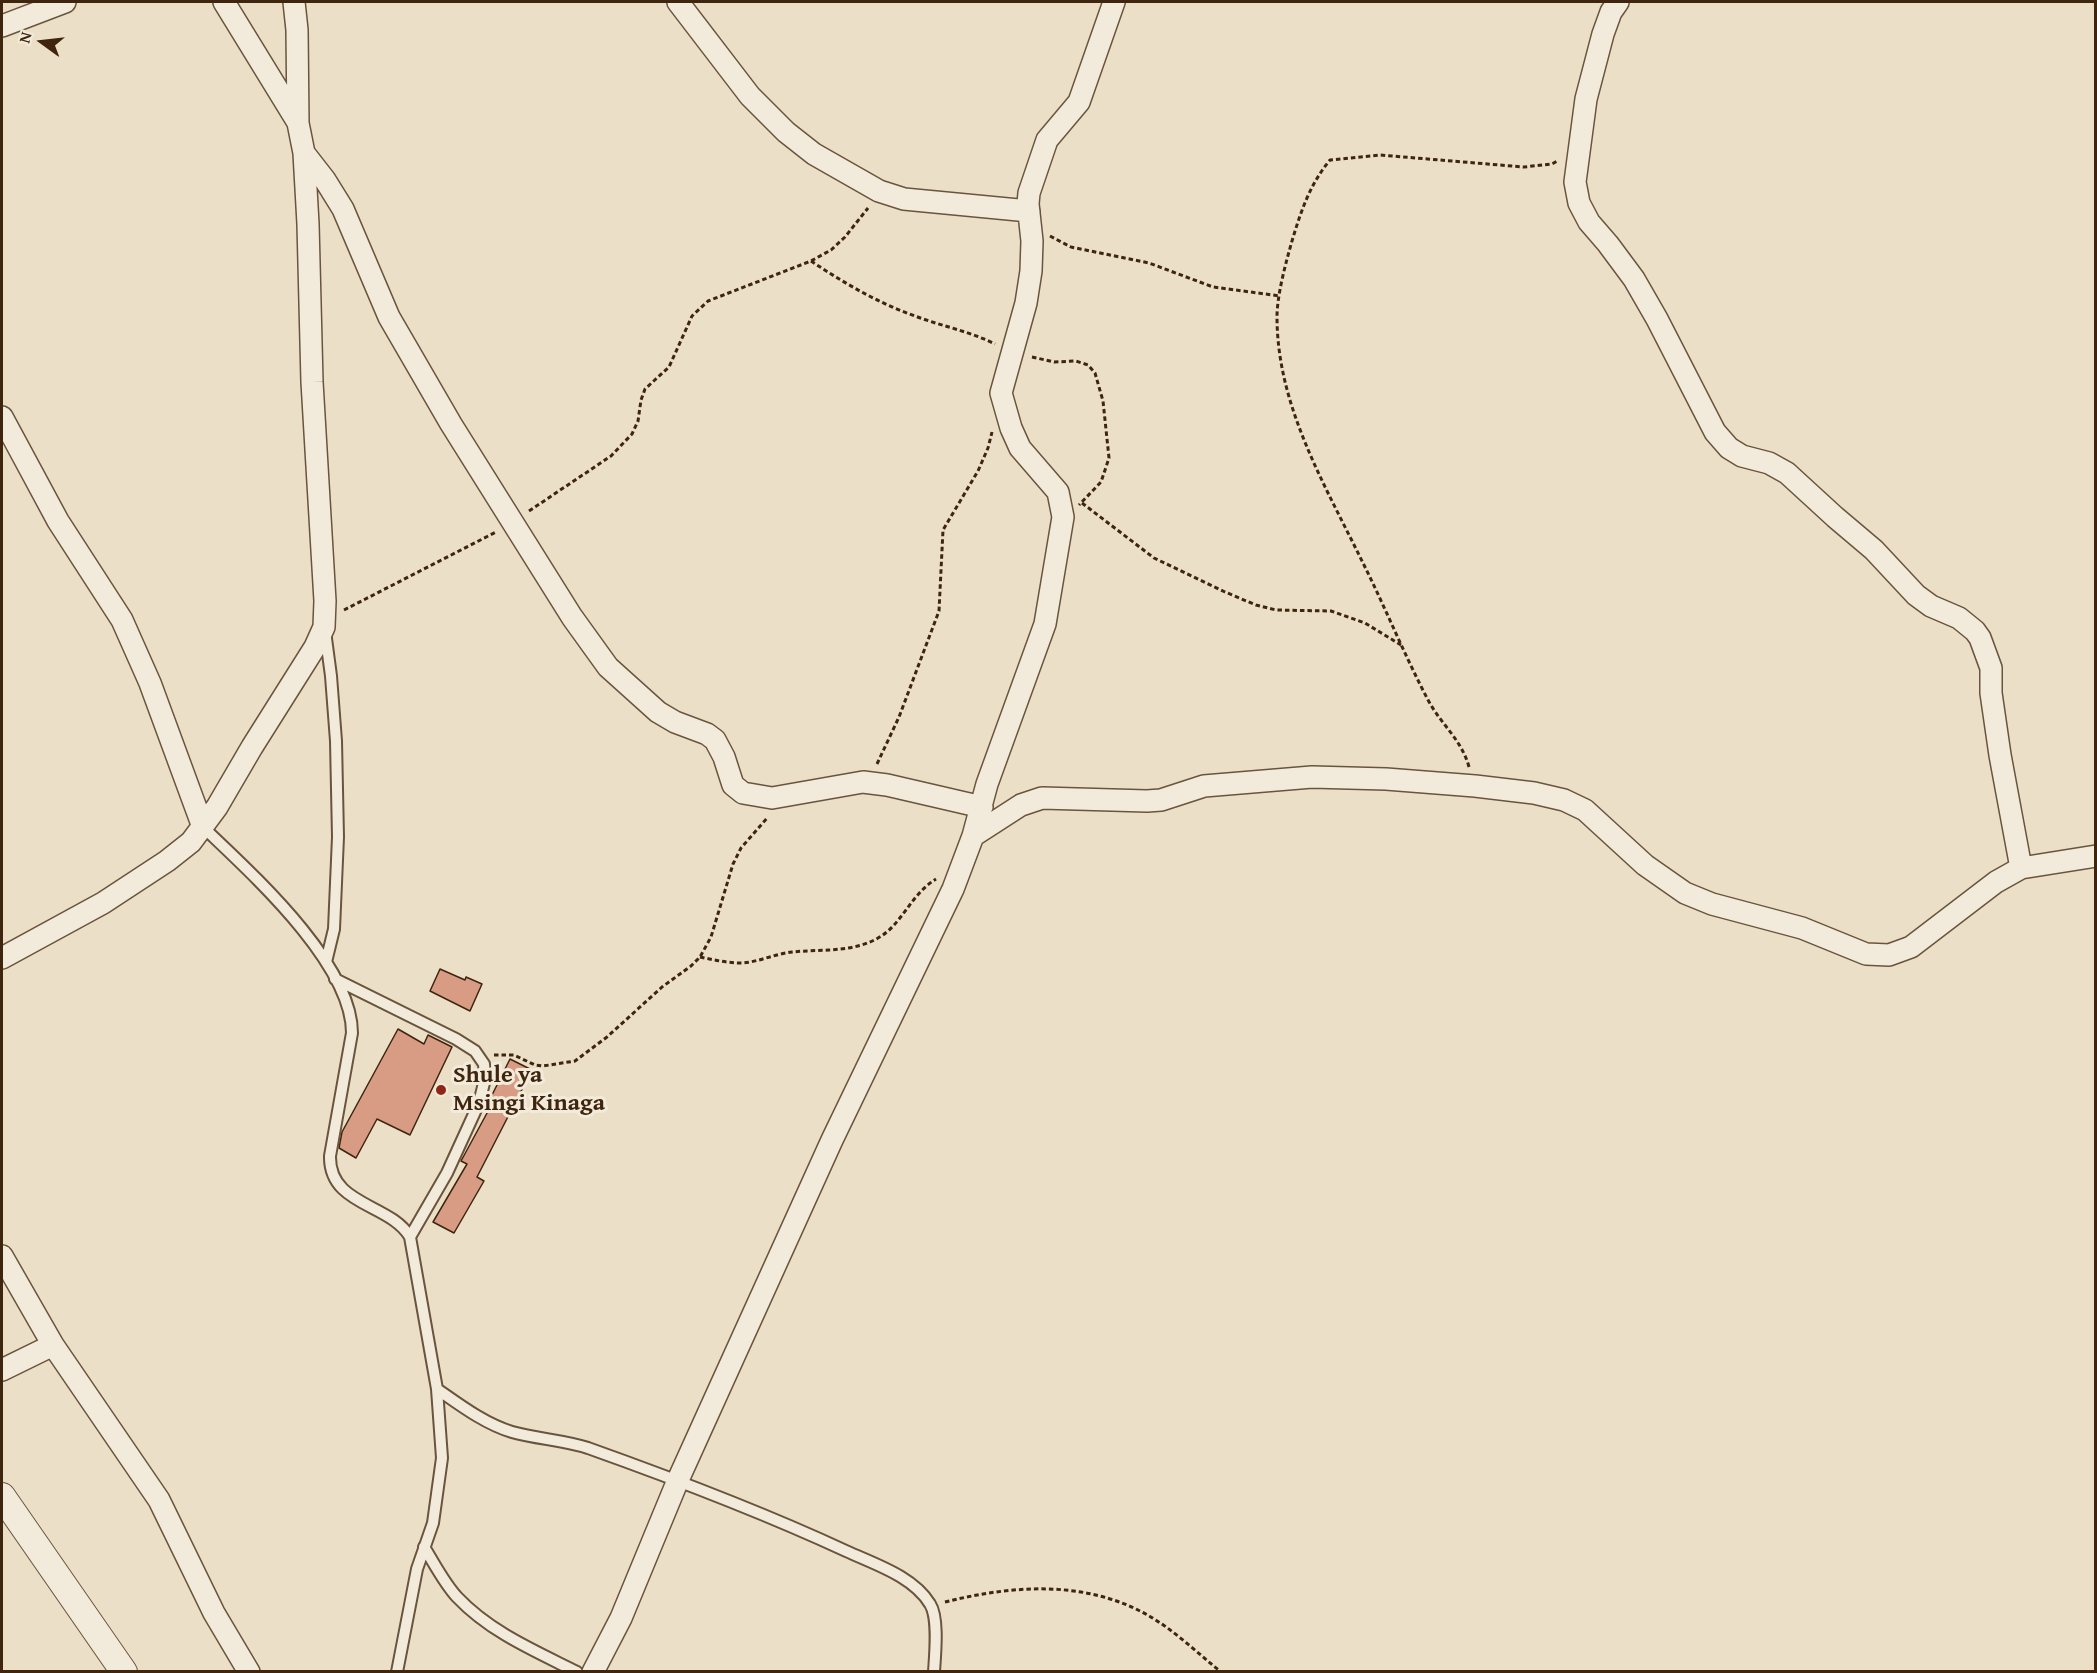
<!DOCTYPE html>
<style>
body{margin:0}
#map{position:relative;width:2097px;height:1673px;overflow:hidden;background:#ebe0c7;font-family:"Gentium Book Plus",serif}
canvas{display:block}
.frame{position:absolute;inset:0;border:3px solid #3f250e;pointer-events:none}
.north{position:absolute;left:12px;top:12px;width:60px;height:60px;-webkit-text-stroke:4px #f2ebdb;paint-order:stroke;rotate:285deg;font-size:16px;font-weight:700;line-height:24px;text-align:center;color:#3f250e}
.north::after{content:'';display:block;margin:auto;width:21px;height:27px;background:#3f250e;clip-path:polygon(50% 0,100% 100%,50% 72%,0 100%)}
</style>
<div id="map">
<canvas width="2097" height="1673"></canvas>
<div class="frame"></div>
<div class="north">N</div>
</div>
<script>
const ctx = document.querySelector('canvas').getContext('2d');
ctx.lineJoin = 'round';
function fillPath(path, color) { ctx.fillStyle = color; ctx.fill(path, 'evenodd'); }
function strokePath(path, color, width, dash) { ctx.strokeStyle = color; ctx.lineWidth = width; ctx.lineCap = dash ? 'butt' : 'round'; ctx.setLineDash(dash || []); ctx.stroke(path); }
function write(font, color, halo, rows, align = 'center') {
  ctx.font = font + ' "Gentium Book Plus",serif'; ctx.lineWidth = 6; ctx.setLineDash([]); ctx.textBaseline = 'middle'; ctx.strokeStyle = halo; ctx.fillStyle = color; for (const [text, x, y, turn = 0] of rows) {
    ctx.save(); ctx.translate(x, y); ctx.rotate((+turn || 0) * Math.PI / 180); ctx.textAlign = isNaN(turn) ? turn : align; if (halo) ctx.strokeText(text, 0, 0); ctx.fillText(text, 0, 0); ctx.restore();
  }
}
const building = new Path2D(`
 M440 969 465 980 466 977 482 984 470 1011 430 991Z
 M398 1029 424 1044 428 1035 452 1047 410 1135 377 1119 356 1158 339 1148 342 1132Z
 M510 1059 532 1070 477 1177 484 1181 454 1233 433 1222 467 1164 461 1161 493 1102 489 1101Z`);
fillPath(building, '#d89c84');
strokePath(building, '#3f250e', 1.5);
const service = new Path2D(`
 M325 631 331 676 336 741 338 837 334 929 326 962
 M203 827C251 873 352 963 352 1033L330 1156C329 1206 390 1203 410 1237L437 1389 442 1458 433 1523 417 1569 397 1672
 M335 979 456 1039 475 1051 484 1064 485 1079 479 1103 447 1173 410 1237
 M437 1389C460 1405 485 1424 512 1432 537 1439 563 1440 588 1448 675 1479 762 1512 846 1551 874 1564 913 1576 930 1604 939 1618 935 1655 934 1672
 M424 1547C434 1563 444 1583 457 1597 490 1632 535 1651 577 1672`);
const minor = new Path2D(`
 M224 2 297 121
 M678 2 750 96 786 132 814 154 879 191 904 199 1029 211
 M1618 2 1611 12 1603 34 1586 99 1575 182 1579 203 1589 222 1608 244 1634 279 1657 319 1715 432 1729 448 1742 456 1769 463 1787 473 1835 517 1874 550 1916 595 1931 606 1959 618 1975 631 1980 638 1991 668V693L2000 755 2021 868
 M2 26 65 2
 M304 153 325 180 343 209 389 317 451 424 572 617 608 667 658 712 675 722 707 734 715 740 724 757 733 785 743 793 772 798 863 782 887 785 982 807
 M2 417 58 521 122 620 150 683 203 827
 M973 836 1021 805 1042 798 1147 801 1161 800 1204 786 1312 777 1386 779 1475 786 1534 793 1564 800 1585 810 1645 865 1685 893 1712 904 1802 928 1866 954 1889 955 1911 947 1996 882 2021 868 2096 856
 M2 958 103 903 167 861 191 842 217 807 252 747 315 647 324 627 325 601 312 382 308 224 304 153 298 123 297 30 294 2
 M2 1256 53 1345 159 1500 214 1613 249 1672
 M2 1370 53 1345
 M593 1672 621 1618 678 1480 832 1140 953 889 973 836 987 784 1045 624 1063 517 1058 492 1020 448 1011 428 1001 393 1026 303 1031 271 1032 241 1028 204 1029 193 1047 140 1079 102 1114 2`);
const tertiary = new Path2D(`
 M2 1496 124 1672`);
strokePath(service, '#6a543c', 14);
strokePath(minor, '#6a543c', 24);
strokePath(tertiary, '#6a543c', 28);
strokePath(new Path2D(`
 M1050 236 1071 247 1149 263 1213 287 1280 296
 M811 261C844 283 878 303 915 316 941 326 969 331 995 344
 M1032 357 1054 362 1076 361 1088 365 1095 373 1103 401 1109 458 1101 482 1079 505
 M1082 503 1154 558 1225 592 1256 605 1276 610 1331 611 1365 623 1401 645
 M529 511 611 456 632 434 638 421 641 400 645 389 669 367 692 316 708 301 811 261 831 250 845 237 868 208
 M344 610 496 532
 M877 764 899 717 939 611 943 530 978 471 988 448 992 432
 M1469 767C1461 738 1440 724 1427 698 1404 654 1385 607 1363 563 1325 485 1277 406 1277 317 1277 295 1286 262 1292 241 1301 211 1310 184 1330 160L1380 155 1524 167 1552 164 1559 160
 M700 957C714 960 727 963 742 963 758 962 775 954 792 952 820 949 852 953 878 938 902 925 910 895 936 879
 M494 1055H514L535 1065 543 1066 575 1061 607 1037 662 987 691 966 700 957 711 937 733 864 741 848 768 817
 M945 1602C1009 1586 1079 1580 1140 1611 1170 1626 1195 1651 1221 1672`), '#3f250e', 3, [4.5, 3]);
strokePath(service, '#f2ebdb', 10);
strokePath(minor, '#f2ebdb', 21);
strokePath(tertiary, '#f2ebdb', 26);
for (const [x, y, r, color] of [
 [441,1090,6,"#8f2418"]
]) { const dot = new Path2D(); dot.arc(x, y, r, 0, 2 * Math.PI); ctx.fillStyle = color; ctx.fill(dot); strokePath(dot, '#f2ebdb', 2); }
write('bold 24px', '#3f250e', '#f2ebdb', [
 ["Shule ya",453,1076],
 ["Msingi Kinaga",453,1104]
], 'left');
</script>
